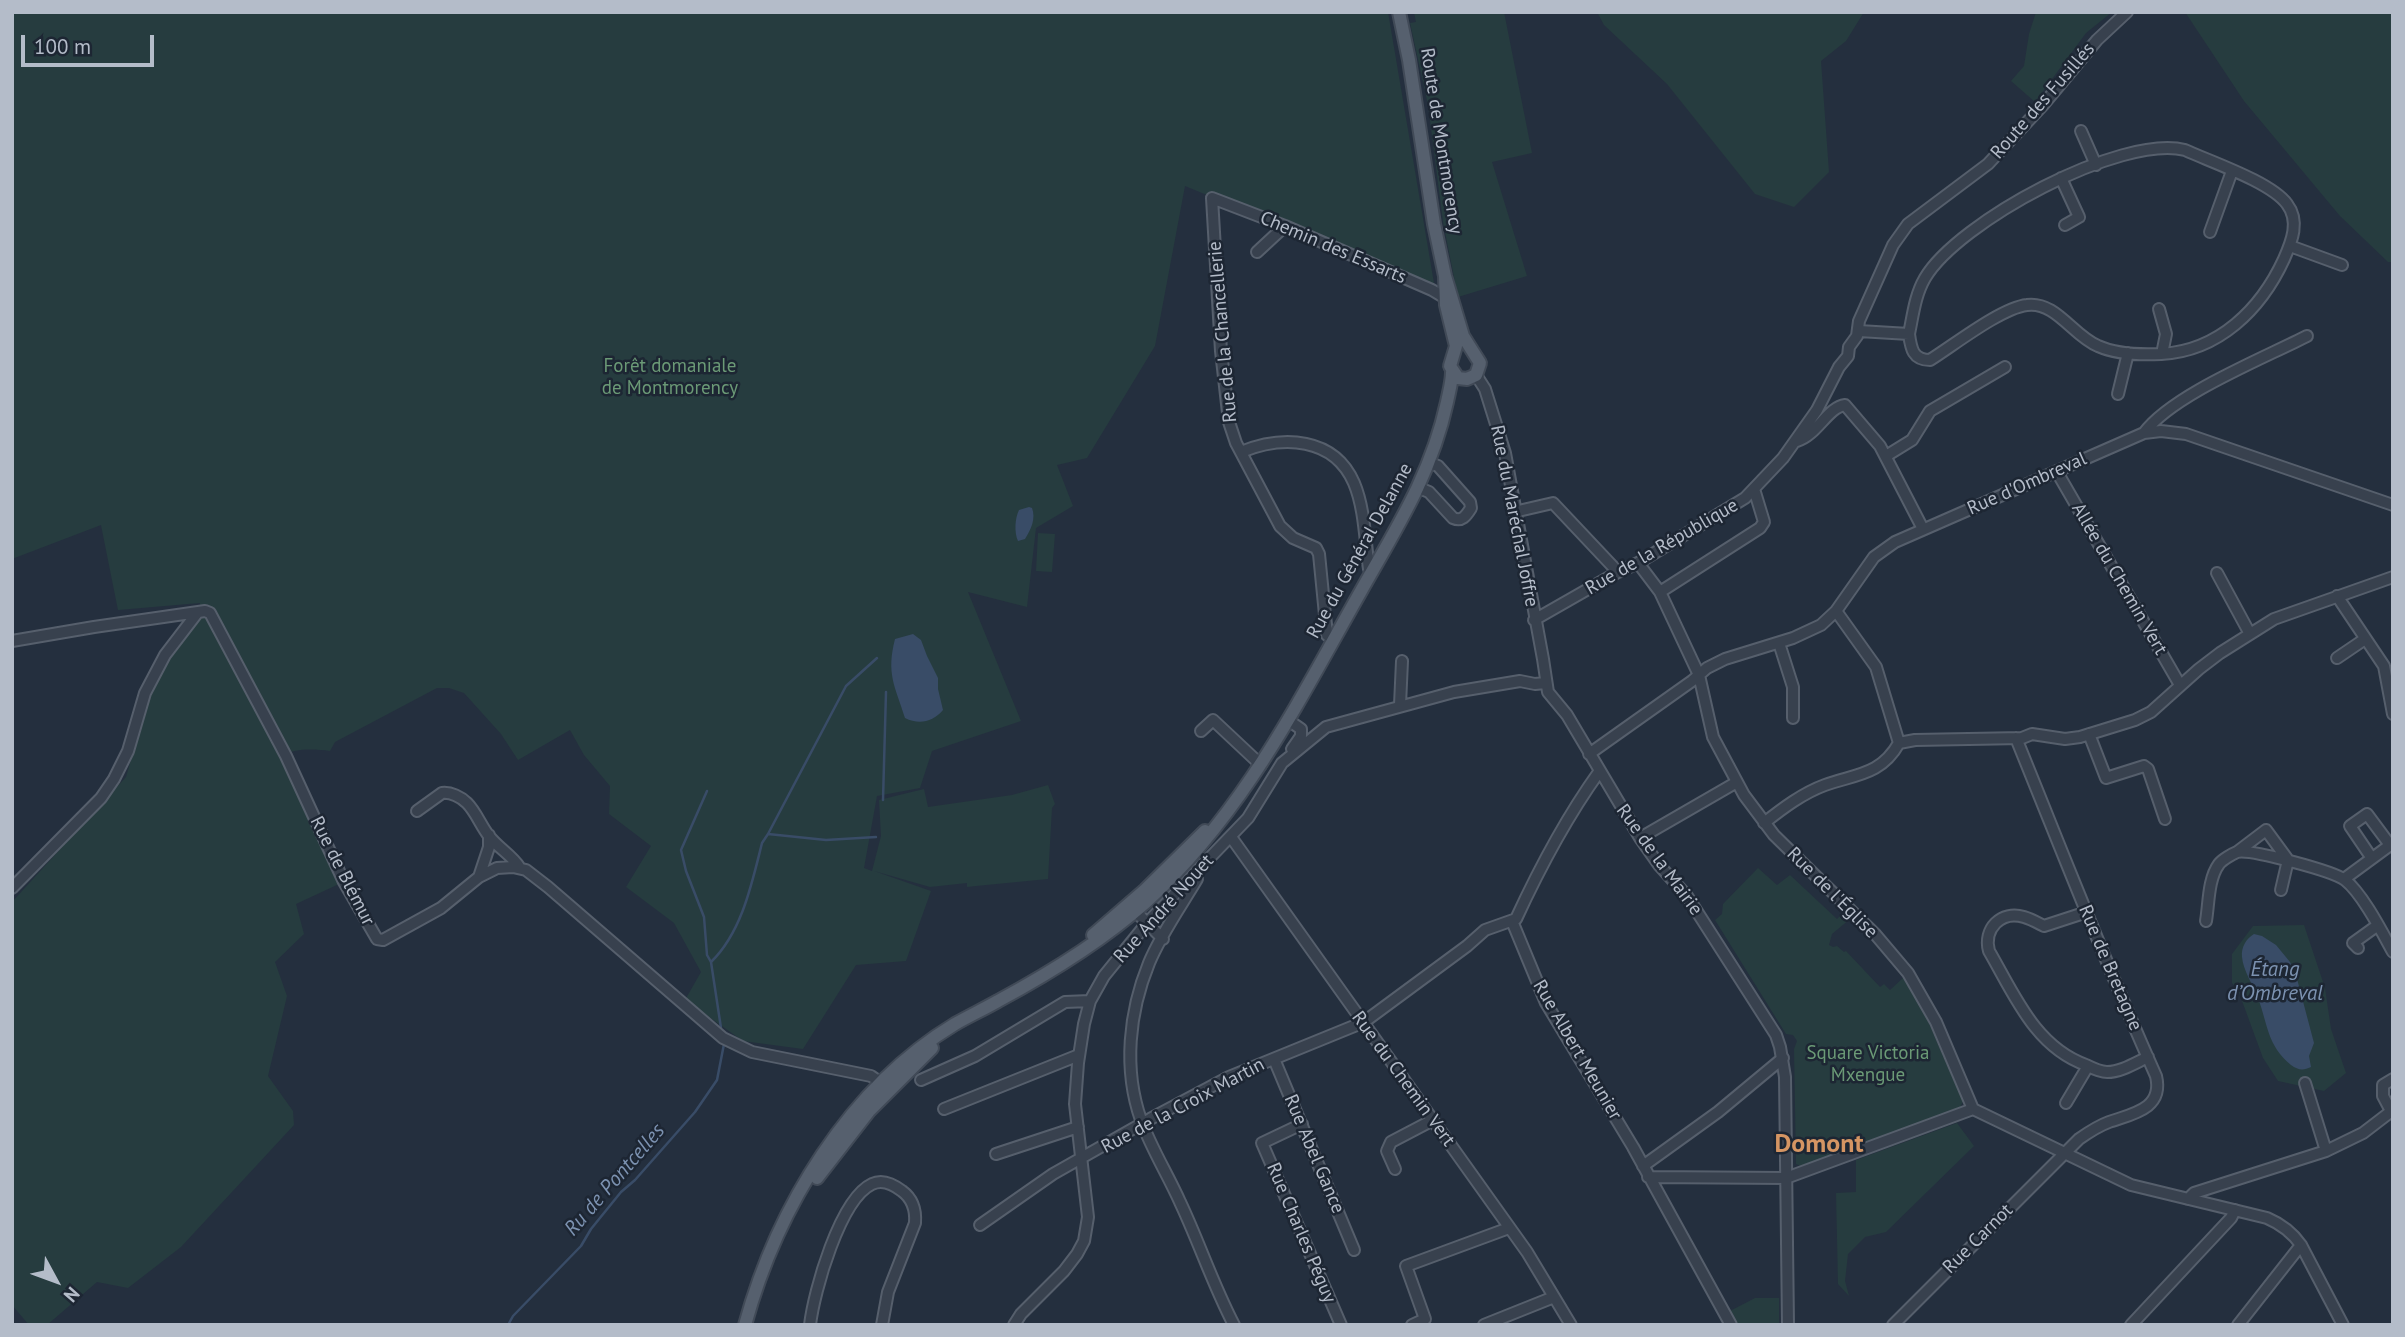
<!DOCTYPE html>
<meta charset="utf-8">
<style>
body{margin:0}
#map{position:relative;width:2405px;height:1337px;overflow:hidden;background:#242f3e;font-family:"PT Sans",sans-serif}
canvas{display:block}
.frame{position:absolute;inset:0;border:14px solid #b4bcc9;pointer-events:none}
.north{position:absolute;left:21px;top:1246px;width:70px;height:70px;-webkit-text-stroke:5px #1d2633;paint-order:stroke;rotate:131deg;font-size:19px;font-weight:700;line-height:28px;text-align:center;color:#b4bcc9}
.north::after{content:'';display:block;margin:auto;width:24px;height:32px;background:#b4bcc9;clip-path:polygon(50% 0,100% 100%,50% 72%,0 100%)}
.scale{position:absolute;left:21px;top:35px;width:133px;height:32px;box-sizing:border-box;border:4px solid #b4bcc9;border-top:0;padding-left:9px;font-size:21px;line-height:24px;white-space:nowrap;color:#b4bcc9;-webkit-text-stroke:5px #1d2633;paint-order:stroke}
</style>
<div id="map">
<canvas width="2405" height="1337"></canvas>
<div class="frame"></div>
<div class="north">N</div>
<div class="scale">100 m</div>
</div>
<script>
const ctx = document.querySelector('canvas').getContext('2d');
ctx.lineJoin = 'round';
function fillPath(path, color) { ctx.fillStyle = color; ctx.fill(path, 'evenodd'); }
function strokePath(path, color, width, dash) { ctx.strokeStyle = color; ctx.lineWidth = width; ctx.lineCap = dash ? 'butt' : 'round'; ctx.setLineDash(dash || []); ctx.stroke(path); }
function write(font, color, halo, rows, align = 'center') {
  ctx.font = font + ' "PT Sans",sans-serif'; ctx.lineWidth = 5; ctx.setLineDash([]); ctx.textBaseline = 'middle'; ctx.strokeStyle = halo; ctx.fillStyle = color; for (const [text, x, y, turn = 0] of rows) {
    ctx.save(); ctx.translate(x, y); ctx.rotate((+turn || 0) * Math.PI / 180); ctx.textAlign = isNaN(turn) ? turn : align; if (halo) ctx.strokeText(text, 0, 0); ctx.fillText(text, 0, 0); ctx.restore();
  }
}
fillPath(new Path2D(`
 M12 12H1388L1435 289 1185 186 1155 346 1087 458 1057 465 1073 506 1036 528 1027 607 968 592 1021 721 932 751 920 788 877 796 864 868 872 871 881 836 879 800 924 789 928 807 1012 795 1048 785 1055 804 1052 808 1048 879 976 886 967 887V883L930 887 874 871 931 891 906 961 856 965 803 1049 743 1041 685 1000 701 972 674 923 626 887 651 846 609 814 610 786 584 755 570 730 518 760 501 734 464 693 449 688H437L335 742 330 751C313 749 296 748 280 756L339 884 296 904 304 934 275 962 287 996 268 1076 293 1111 294 1125 181 1247 128 1288 97 1282 47 1325H29L12 1305V902L126 777 148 701 169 660 200 619V603L118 610 101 525 12 559Z
 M1414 12H1504L1532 153 1492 162 1527 276 1458 297 1443 222 1428 105 1410 23 1416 22Z
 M1597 12H1864L1846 41 1821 61 1829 172 1794 207 1755 194 1667 84 1604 25Z
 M2036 12H2112L2086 33 2035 102 2011 81 2024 66 2029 34Z
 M2185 12H2393V262H2388L2340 216 2244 101Z
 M1038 533 1055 534 1052 572 1036 571Z
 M1758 868 1777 885 1790 875 1837 919 1843 913 1850 919 1832 934 1829 945 1833 947 1837 946 1844 952 1846 951 1880 987 1884 984 1890 990 1903 978 1924 1012 1963 1101 1959 1110 1803 1167 1796 1164 1794 1049 1797 1041 1793 1035 1786 1034 1715 920 1722 914 1723 904Z
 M2304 925 2325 988 2331 1029 2346 1073 2324 1091 2278 1081 2263 1058 2238 990 2232 983V954L2253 926Z
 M1957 1123 1974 1146 1886 1232 1865 1237 1848 1254 1845 1281 1849 1296 1838 1284 1836 1193 1856 1192V1160Z
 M1755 1298H1779V1325H1738L1730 1311Z`), '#263c3f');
fillPath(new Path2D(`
 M1029 507 1032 508C1036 519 1031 529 1025 539L1018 541C1014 532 1015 518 1019 510Z
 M913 634 921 640 927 656 938 678V689L943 710C933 722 919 725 905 718 895 686 886 674 895 639Z
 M2254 934 2262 936 2276 945 2290 962 2296 975 2314 1043 2309 1056 2311 1067C2303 1071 2298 1070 2291 1065 2267 1045 2268 1025 2258 998 2253 985 2243 970 2242 957 2241 947 2246 939 2254 934Z`), '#394c67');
strokePath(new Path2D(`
 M707 791 681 850 686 871 704 917 707 955 711 962
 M883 800 886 692
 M768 834 846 686 877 658
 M721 1028 711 962C742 932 752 883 762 843L768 834 826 840 876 837
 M508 1325 513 1316 581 1246 591 1229 621 1192 635 1180 695 1112 717 1080 724 1044`), '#394c67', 2.5);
const minor = new Path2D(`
 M2081 131 2096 165
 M2061 178 2079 217 2065 225
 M2210 232 2232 171
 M2290 246 2342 265
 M1257 252 1285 226
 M2159 309 2166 334 2162 354
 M1859 331 1909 334C1911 349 1913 360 1930 360 1954 345 2001 308 2027 305 2056 301 2073 336 2098 346 2116 354 2141 355 2161 354 2219 351 2261 309 2284 259 2292 241 2300 221 2287 204 2271 182 2211 162 2185 150 2121 134 1958 222 1925 278 1915 295 1913 315 1909 334
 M1476 375 1485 389 1505 453 1543 659 1548 692 1567 715 1640 838 1659 865 1687 896 1776 1035 1780 1047 1785 1077 1788 1325
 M2118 394 2128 353
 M2144 433C2172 395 2262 359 2307 336
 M1797 441C1817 435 1828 407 1845 405L1880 446 1923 529
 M1241 452C1283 435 1334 437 1354 483 1365 509 1365 542 1369 569L1372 571
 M1886 456 1912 440 1930 411 2005 367
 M2057 472 2180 685
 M1419 488 1429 492 1453 518C1462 522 1466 516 1471 508L1470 502 1438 466 1430 463
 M1514 512 1553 503 1618 572
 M1638 563 1660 592 1699 675 1713 737 1744 795 1774 835 1875 934 1908 973 1936 1022 1973 1109
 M2217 573 2250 634
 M1660 592 1760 528 1764 522 1754 489
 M2337 596 2384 666 2393 714
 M1534 620 1618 572 1638 563 1745 498 1783 458 1817 410 1839 367 1848 356 1849 347 1857 336 1859 321 1893 245 1908 224 1988 164 2043 105 2097 40 2127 12
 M1334 640 1327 635 1319 554 1316 548 1293 538 1280 526 1236 443 1229 422 1221 351 1212 198 1285 226 1432 290 1452 302
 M12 641 94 627 205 611 210 613 286 756 344 882 377 939 383 940 441 908 479 877 497 868 513 867 526 870 548 887 723 1038 752 1052 871 1076 887 1087
 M1779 643 1793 687V718
 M2337 658 2365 639
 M1400 705 1402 661
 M1288 720 1301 729V736L1292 749
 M1201 731 1213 720 1261 765
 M2089 734 2106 778 2144 766 2148 769 2165 819
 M1899 743 1915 740 2022 738 2032 734 2065 739 2080 737 2135 720 2151 712 2199 669 2220 653 2274 619 2393 577
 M1589 754 1692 681 1707 668 1725 659 1793 638 1821 625 1836 611 1874 557 1895 542 2144 433 2161 431 2186 434 2393 505
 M417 811 442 793C451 792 461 797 467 803 476 812 481 826 489 836 498 848 512 855 520 868
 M1764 823C1783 808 1803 793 1825 785 1856 774 1881 775 1899 743L1876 667 1836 611
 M1231 837 1527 1252 1571 1325
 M1640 838 1737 782
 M2237 852 2266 830 2288 860 2281 890
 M2371 857 2350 826 2367 814 2390 845
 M479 877 489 847V835
 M1197 879C1181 906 1161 934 1149 963 1129 1012 1123 1069 1141 1120 1151 1148 1168 1175 1180 1202 1199 1242 1213 1285 1234 1325
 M2344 879 2393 843
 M12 888 101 798 114 779 128 751 145 693 165 655 198 612
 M1130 906 1163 939
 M2087 912 2044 926C2038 923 2031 919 2024 917 2001 910 1983 929 1989 951 2014 994 2035 1047 2086 1065 2092 1068 2100 1072 2107 1072 2121 1072 2135 1063 2148 1057
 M1512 921 1546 1003 1633 1147 1731 1325
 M2206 921C2209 903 2208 879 2219 864 2222 860 2232 854 2237 852 2251 849 2333 871 2345 880 2362 893 2382 932 2393 952
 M2358 948 2353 943 2378 925
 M1274 1059 1354 1250
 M921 1080 975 1056 1065 1002 1090 1001
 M2305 1083 2326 1151
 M2066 1103 2088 1066
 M944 1109 1079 1055
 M1973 1109 2131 1185 2267 1218C2281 1224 2292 1232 2301 1245L2343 1325
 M2391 1111 2383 1096V1085L2393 1079
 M1302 1124 1262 1143 1341 1325
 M996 1154 1078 1127
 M1643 1166 1718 1112 1783 1058
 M1395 1169 1387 1151 1391 1142 1433 1120
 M1648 1177 1786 1178 1973 1109
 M2188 1199 2194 1193 2326 1151 2363 1133 2393 1110
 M980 1225 1053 1174 1150 1119 1229 1077 1364 1022 1467 946 1485 930 1516 919C1540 867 1566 818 1599 772
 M810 1325C814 1291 840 1199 872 1184 882 1179 893 1184 902 1191 913 1199 916 1210 915 1223L888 1292 882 1325
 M1014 1325 1021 1314 1064 1271 1077 1254 1084 1241 1088 1217 1075 1104 1078 1063 1084 1024 1090 1001 1104 976 1147 923 1248 818 1282 763 1326 727 1454 692 1520 681 1535 684 1545 683
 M1412 1325 1425 1319 1406 1266 1509 1228
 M1484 1325 1554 1297
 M1893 1325 2079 1139C2089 1132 2098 1126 2109 1122 2132 1114 2164 1109 2156 1076 2106 965 2062 851 2016 738
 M2131 1325 2231 1218 2235 1210
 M2238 1325 2301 1245`);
const major = new Path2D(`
 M1399 12 1409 60 1434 224 1445 276 1463 336 1480 363 1476 375 1467 379 1458 378 1450 366 1456 346 1446 305 1445 276
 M1093 935 1145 890 1205 831
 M817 1178 869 1111 932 1048
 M745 1325C777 1208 849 1088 955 1024 969 1016 984 1009 998 1001 1050 973 1101 942 1146 902 1243 814 1297 704 1361 591 1397 527 1431 475 1447 402 1449 392 1452 382 1452 372`);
strokePath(minor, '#565f6c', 14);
strokePath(major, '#414a57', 16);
strokePath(minor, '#38414e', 10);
strokePath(major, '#56606e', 12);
write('19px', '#b4bcc9', '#1d2633', [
 ["Route des Fusillés",2043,101,-49],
 ["Route de Montmorency",1441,141,81],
 ["Chemin des Essarts",1333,248,23],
 ["Rue de la Chancellerie",1223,332,-95],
 ["Rue d'Ombreval",2027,484,-24],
 ["Rue du Maréchal Joffre",1514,516,79],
 ["Rue de la République",1662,547,-30],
 ["Rue du Général Delanne",1360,551,-61],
 ["Allée du Chemin Vert",2119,579,60],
 ["Rue de la Mairie",1659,860,54],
 ["Rue de Blémur",342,871,63],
 ["Rue de l'Église",1832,893,45],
 ["Rue André Nouet",1164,909,-48],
 ["Rue de Bretagne",2110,968,67],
 ["Rue Albert Meunier",1577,1050,60],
 ["Rue du Chemin Vert",1403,1079,54],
 ["Rue de la Croix Martin",1183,1106,-28],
 ["Rue Abel Gance",1314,1154,67],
 ["Rue Charles Péguy",1301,1233,67],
 ["Rue Carnot",1978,1239,-45]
]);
write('19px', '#6b9a76', '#1d2633', [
 ["Forêt domaniale",670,367],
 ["de Montmorency",670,389],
 ["Square Victoria",1868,1054],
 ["Mxengue",1868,1076]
]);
write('italic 21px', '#7c92b1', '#1d2633', [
 ["Étang",2275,970],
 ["d’Ombreval",2275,994],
 ["Ru de Pontcelles",615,1180,-49]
]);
write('bold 26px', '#d59563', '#1d2633', [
 ["Domont",1819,1145]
]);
</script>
